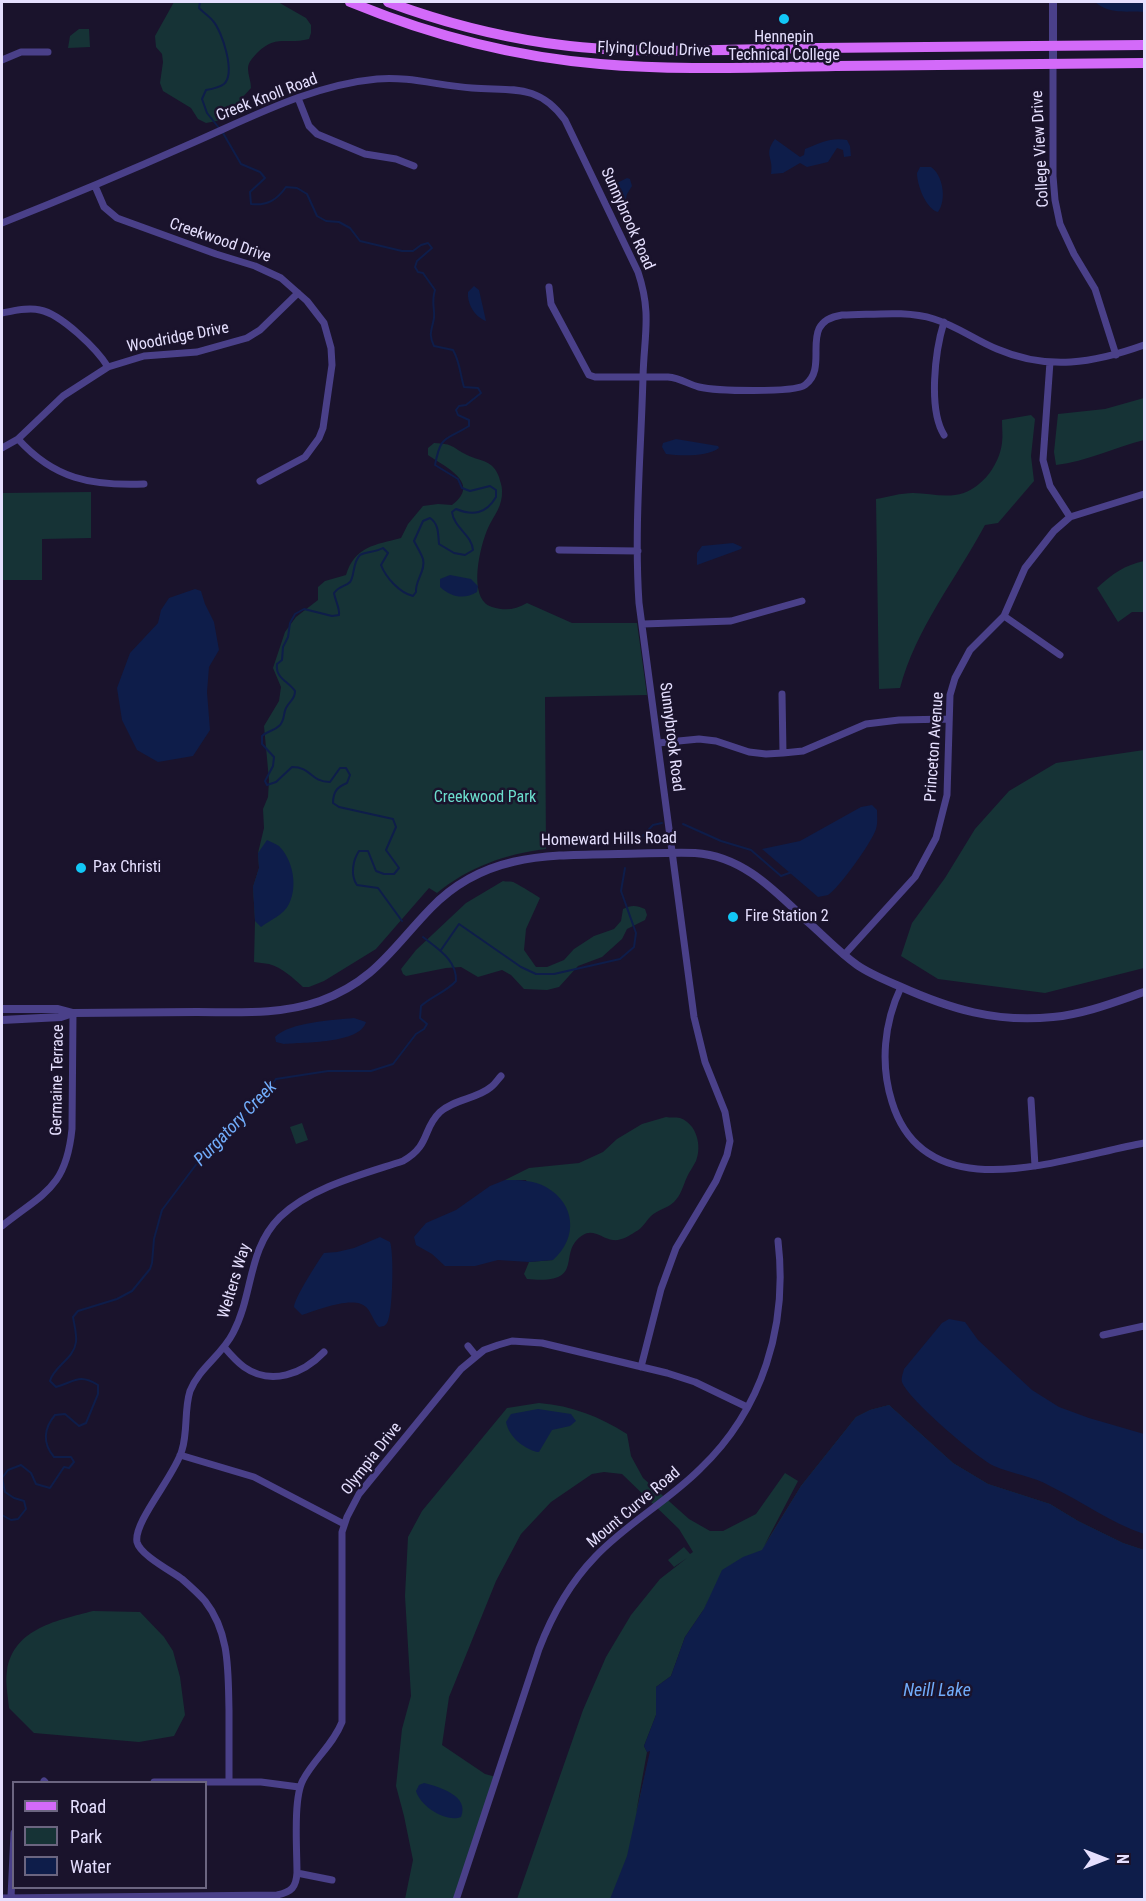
<!DOCTYPE html>
<style>
body{margin:0}
#map{position:relative;width:1146px;height:1901px;overflow:hidden;background:#1a132c;font-family:"Roboto Condensed",sans-serif}
canvas{display:block}
.frame{position:absolute;inset:0;border:3px solid #e5dffe;pointer-events:none}
.legend{position:absolute;left:12px;top:1781px;width:195px;height:108px;box-sizing:border-box;background:#1a132c;border:2px solid #6b6580;margin:0;padding:8px 10px;list-style:none;font-size:18px;color:#e5dffe}
.legend li{display:flex;align-items:center;gap:12px;height:30px}
.legend b{width:30px;border:2px solid #6b6580}
.north{position:absolute;left:1074px;top:1829px;width:60px;height:60px;-webkit-text-stroke:4px #1a132c;paint-order:stroke;rotate:90deg;font-size:16px;font-weight:700;line-height:24px;text-align:center;color:#e5dffe}
.north::after{content:'';display:block;margin:auto;width:21px;height:27px;background:#e5dffe;clip-path:polygon(50% 0,100% 100%,50% 72%,0 100%)}
</style>
<div id="map">
<canvas width="1146" height="1901"></canvas>
<div class="frame"></div>
<ul class="legend">
<li><b style="height:8px;background:#d36af9"></b>Road</li>
<li><b style="height:16px;background:#163336"></b>Park</li>
<li><b style="height:16px;background:#0e1d4a"></b>Water</li>
</ul>
<div class="north">N</div>
</div>
<script>
const ctx = document.querySelector('canvas').getContext('2d');
ctx.lineJoin = 'round';
function fillPath(path, color) { ctx.fillStyle = color; ctx.fill(path, 'evenodd'); }
function strokePath(path, color, width, dash) { ctx.strokeStyle = color; ctx.lineWidth = width; ctx.lineCap = dash ? 'butt' : 'round'; ctx.setLineDash(dash || []); ctx.stroke(path); }
function write(font, color, halo, rows, align = 'center') {
  ctx.font = font + ' "Roboto Condensed",sans-serif'; ctx.lineWidth = 5; ctx.setLineDash([]); ctx.textBaseline = 'middle'; ctx.strokeStyle = halo; ctx.fillStyle = color; for (const [text, x, y, turn = 0] of rows) {
    ctx.save(); ctx.translate(x, y); ctx.rotate((+turn || 0) * Math.PI / 180); ctx.textAlign = isNaN(turn) ? turn : align; if (halo) ctx.strokeText(text, 0, 0); ctx.fillText(text, 0, 0); ctx.restore();
  }
}
fillPath(new Path2D(`
 M174 2H278L306 18 311 25V33L309 39C287 45 276 34 257 53 252 59 248 62 248 69 248 75 251 81 251 88L222 120 206 123 198 119 191 108 163 91 160 83 163 62 162 54 156 47 155 36Z
 M79 29H89L90 47 68 48 70 36Z
 M1144 398V440C1115 447 1086 462 1056 465L1054 452 1058 414 1105 409Z
 M1031 415 1035 419 1031 456 1034 481 998 523 985 525C956 579 916 628 900 688L879 689 876 499C888 497 901 493 913 493 927 493 941 497 955 495 979 492 999 467 1002 443 1003 436 1002 428 1002 420Z
 M434 443C455 444 451 447 467 455 482 462 493 460 499 477 500 481 502 486 502 490 503 506 494 515 488 528 480 546 467 599 492 607 505 611 515 610 527 603L572 623H637L647 695 545 697 546 849C505 854 469 867 437 893L429 888 376 949 324 981 309 987H303C293 978 283 968 269 964 264 963 259 963 254 962L255 921 253 887 259 868 258 853 264 828 263 809 268 797 269 780 264 726 279 701 281 687 273 668 285 632 296 617 318 600V587L325 581 346 575C355 546 375 545 401 538L408 524 423 506 438 504 452 505C482 483 445 467 428 455V448Z
 M91 492V538L42 539V580H2V493Z
 M1144 561V612H1132L1118 622 1097 588C1112 574 1125 565 1144 561Z
 M1144 750V968L1045 993 938 979 901 956 912 923 945 878 975 829 1009 791 1056 763Z
 M503 881C506 882 510 881 513 882 516 883 539 897 540 898L526 929 524 950 536 967H547L564 960 574 949 594 936 614 929 621 921 623 909C631 905 636 905 645 909L647 915 645 920 627 929 622 939 602 957 578 966 559 987 547 990 524 989 511 975 502 970 478 977 461 967 446 968 406 976 403 974 401 969 416 950 466 903Z
 M666 1117C670 1118 676 1117 680 1118 697 1124 702 1146 696 1161 693 1167 689 1172 687 1177 683 1186 681 1195 674 1202 668 1208 657 1210 651 1216 645 1222 643 1228 635 1232 629 1236 621 1241 613 1240 603 1239 593 1228 583 1235 555 1252 589 1285 527 1279L524 1274 529 1262 553 1260 526 1180H505L529 1168 579 1163 603 1152 617 1139 642 1124Z
 M302 1123 308 1140 296 1144 290 1127Z
 M539 1403C573 1406 598 1416 627 1434L631 1456 643 1478 689 1519 710 1531H723L756 1514 785 1473 798 1481 764 1546 801 1486 856 1417 870 1410 889 1405 953 1463 988 1484 1050 1504 1078 1521 1123 1543 1144 1550V1899H517L583 1710 606 1657 631 1615 660 1579 687 1558 674 1567 668 1560 684 1547 690 1554 693 1552 679 1529 622 1474 604 1472 592 1474 551 1502 521 1534 496 1581 449 1697 442 1745 485 1774 496 1777 456 1899H405L413 1860 404 1816 396 1786 402 1729 411 1696 405 1596 408 1537 422 1511 507 1408ZM710 1593 651 1749 636 1813 647 1752 644 1746 656 1715V1687L671 1676 685 1637 704 1609Z
 M93 1611 140 1612 164 1637 173 1651 180 1677 185 1715 174 1736 139 1742 34 1733 9 1708C8 1696 5 1682 7 1671 13 1628 59 1620 93 1611Z`), '#163336');
fillPath(new Path2D(`
 M1095 2H1144V12C1127 11 1108 14 1095 2Z
 M775 139 800 157 804 155 805 149C820 143 831 137 847 140L850 146 851 156 844 157 843 150 837 148 828 162 807 167 800 163 783 173 771 174C774 157 763 155 775 139Z
 M920 167H931C943 175 947 200 938 212 926 209 917 185 917 173Z
 M627 178 630 179 632 186 627 194 625 203 623 205 616 197 614 189 617 183Z
 M474 286 479 290 486 321C475 317 467 304 468 292Z
 M676 439 718 446 719 448C707 457 681 456 666 454L662 447 663 443Z
 M733 543 742 547 741 549 697 565V553L702 546Z
 M450 575 471 579 478 586 477 592C464 600 451 597 440 587V579Z
 M195 589 201 591 205 604 214 622 219 650 209 667 207 692 210 730 193 756 158 762 137 750 122 720 117 688 130 653 158 623 161 610 169 598Z
 M872 805 877 810C877 816 878 823 876 829 872 842 839 888 828 895 825 896 821 896 818 897L762 849 800 841 861 807Z
 M267 840C271 842 276 844 279 846 293 860 298 886 289 904 284 915 270 920 261 927L255 921 253 887 259 868 258 853Z
 M354 1018 366 1022C360 1044 303 1042 284 1044L276 1042 275 1037C290 1022 333 1020 354 1018Z
 M505 1180C519 1180 534 1180 546 1187 576 1204 578 1238 553 1260L529 1262 498 1260 475 1266H445L432 1254 416 1245 414 1237 426 1223 456 1210 490 1186Z
 M380 1237 390 1242C394 1252 393 1314 387 1323 384 1327 383 1326 379 1327 373 1321 372 1313 366 1307 354 1295 317 1310 302 1315L294 1307C294 1299 318 1261 324 1253L337 1252 354 1248Z
 M949 1319 965 1322 978 1340 1032 1390 1059 1407 1089 1418 1144 1434V1534C1109 1522 1083 1502 1050 1486 1033 1476 1012 1474 994 1466 977 1458 908 1399 902 1382 901 1377 903 1374 904 1369L942 1323Z
 M889 1405 953 1463 988 1484 1050 1504 1078 1521 1123 1543 1144 1550V1899H610L627 1856 650 1751 647 1752 644 1746 656 1715V1687L671 1676 685 1637 704 1609 722 1570 743 1557 762 1550 801 1486 856 1417 870 1410Z
 M538 1409 571 1414 576 1421 570 1426 552 1430 539 1452H537C523 1448 509 1437 506 1422L511 1414Z
 M424 1783C440 1787 470 1796 461 1817 446 1823 420 1806 416 1791L419 1785Z`), '#0e1d4a');
strokePath(new Path2D(`
 M200 2 199 8C204 13 209 16 213 21 222 31 236 73 224 84 220 87 212 89 206 90L202 99 207 113 219 128
 M223 133 241 164 260 172 265 178 250 192 251 204C267 206 277 200 286 187L297 188 307 194 317 216 326 221 339 222 350 228 360 241 402 251H413L421 245 428 243 432 248 417 261 415 267 418 272 423 273 435 290C431 303 435 307 434 318 432 330 428 334 434 346L453 350C460 362 460 374 464 387L478 388 481 393 466 405 459 406 456 410 458 415 469 420V426C445 441 441 434 435 465L458 479 462 488 470 491 490 486 496 490V497C486 514 473 516 456 509L452 512C454 528 472 535 473 550L465 555 454 553 439 544C438 534 439 524 430 518L423 521 414 541C417 547 421 553 423 559 426 571 415 580 416 592L413 596C400 593 386 578 381 565L388 553 383 548C376 552 365 552 360 555 352 563 355 576 350 582 345 587 340 585 334 593 335 600 340 608 339 615L332 616 304 609 295 614 290 623 288 637 283 647 282 660 277 664C275 678 288 681 295 691 295 700 290 700 286 708 283 714 285 721 279 726 274 731 267 731 262 736V744L274 757 273 766 265 781 267 785 276 782 292 767C312 767 310 782 330 782L340 768H346L350 775 347 783C337 787 333 792 333 803L339 807 393 819 396 827 386 850 399 868 394 874H384L376 871 368 851H359C353 860 350 875 357 885L378 888 402 921
 M683 824 721 841 751 850 781 876 792 872
 M638 841 653 825 662 823
 M441 950 459 924 521 967 536 974H554L620 959 634 947 636 933 621 891 625 868
 M2 1515 11 1520 18 1519 26 1509 24 1501 14 1498 5 1492 2 1478 8 1470 21 1465 31 1473 36 1484 50 1488 64 1467 69 1468 74 1462 71 1457H54C42 1443 44 1428 55 1415L65 1414 79 1426 86 1423 98 1394V1385C79 1373 74 1382 56 1387L50 1381C54 1366 74 1359 76 1342 77 1334 74 1324 73 1317L78 1311 117 1299 132 1291 150 1269 152 1263 154 1239 162 1210 204 1154 216 1146 239 1119 256 1108 267 1096 270 1087 276 1079 328 1071H371L393 1064 416 1034 424 1029 427 1024 420 1018 421 1006C432 996 446 992 456 981 457 960 438 949 423 937`), '#0e1d4a', 2);
strokePath(new Path2D(`
 M2 60 21 52H48
 M1053 63V176L1055 200 1060 224 1074 254 1095 289 1116 355
 M298 98 309 126 317 134 365 154 396 159 414 166
 M95 186 104 207 117 218 216 254 255 266 281 278 307 301 324 323 331 348 332 365 323 428 319 438 305 457 260 481
 M2 223C65 198 127 172 190 144 250 118 311 85 377 79 409 76 440 86 472 88 512 91 538 83 565 120L638 272C652 314 644 335 643 377 641 452 634 528 639 603L694 1017 705 1062 725 1112 730 1141 727 1155 716 1181 676 1248 661 1289 641 1367
 M549 287 551 304 589 375 595 377H668C680 378 688 384 699 387 715 391 794 393 805 385 831 366 796 322 842 315 872 315 906 310 934 319 957 326 975 340 997 349 1048 371 1094 363 1144 345
 M2 313C14 311 27 307 40 310 61 314 97 349 108 367
 M944 322C935 351 928 409 944 435
 M1050 362 1043 460 1050 486 1070 517
 M18 439C54 479 91 486 144 484
 M2 448 18 439 63 396 108 367 144 356 197 352 247 338 260 330 298 293
 M559 550 638 551
 M1004 616 1060 655
 M643 624 731 621 802 601
 M782 694 783 753
 M658 743 699 739 716 741 749 752 766 754 783 753 803 751 866 724 899 720 949 719
 M844 955 915 877 936 838 947 795 950 695 955 678 970 650 1004 616 1025 568 1054 531 1070 517 1144 494
 M901 987C884 1023 880 1064 892 1102 926 1213 1065 1157 1144 1143
 M1031 1100 1035 1166
 M2 1226C43 1193 66 1189 72 1129L73 1013
 M1103 1335 1144 1326
 M468 1346 476 1356
 M224 1347C230 1354 237 1362 244 1367 271 1386 303 1374 324 1352
 M180 1455 254 1477 344 1524
 M44 1781 45 1782
 M154 1782H261L299 1787
 M229 1782C229 1758 229 1734 229 1710 228 1671 230 1633 205 1601 198 1593 190 1586 182 1579 171 1571 140 1555 137 1542 133 1522 176 1474 182 1450 188 1431 184 1410 190 1391 199 1368 222 1355 233 1333 254 1293 247 1250 280 1217 311 1187 364 1174 403 1161 431 1145 422 1129 440 1112 454 1099 477 1099 491 1087 495 1084 498 1079 501 1076
 M297 1873 332 1880
 M11 1897 14 1833
 M2 1898 277 1895C292 1892 296 1887 297 1873 297 1850 293 1798 303 1780 314 1759 333 1745 342 1722V1532L347 1517 359 1494 461 1369 484 1350 498 1345 512 1341 542 1343 667 1373 695 1382 747 1407
 M456 1900 539 1649C552 1615 569 1584 595 1557 626 1524 668 1501 700 1469 763 1409 788 1325 778 1241`), '#4a4089', 7);
strokePath(new Path2D(`
 M1053 2V63
 M2 1009H58L73 1013 61 1017 2 1020
 M73 1013C114 1013 155 1012 197 1012 238 1012 280 1015 320 1001 375 981 393 947 431 908 484 853 548 855 618 854 643 854 670 852 695 853 743 856 775 891 808 922 824 936 839 952 857 965 870 974 885 980 899 986 950 1009 996 1023 1053 1017 1085 1014 1115 1002 1144 992`), '#4a4089', 8);
strokePath(new Path2D(`
 M350 2C430 35 514 57 600 64 678 71 758 67 836 66 939 65 1042 64 1144 63
 M388 2C439 21 492 35 546 43 634 56 729 49 818 48 927 47 1036 46 1144 45`), '#d36af9', 10);
for (const [x, y, r, color] of [
 [784,19,6,"#12c7f6"],
 [81,868,6,"#12c7f6"],
 [733,917,6,"#12c7f6"]
]) { const dot = new Path2D(); dot.arc(x, y, r, 0, 2 * Math.PI); ctx.fillStyle = color; ctx.fill(dot); strokePath(dot, '#1a132c', 2); }
write('16px', '#e5dffe', '#1a132c', [
 ["Hennepin",784,38,"center"],
 ["Technical College",784,56,"center"],
 ["Pax Christi",93,868],
 ["Fire Station 2",745,917]
], 'left');
write('16px', '#e5dffe', '#1a132c', [
 ["Flying Cloud Drive",654,50,2],
 ["Creek Knoll Road",267,98,-21],
 ["College View Drive",1041,149,-93],
 ["Sunnybrook Road",627,219,66],
 ["Creekwood Drive",220,241,19],
 ["Woodridge Drive",178,338,-11],
 ["Sunnybrook Road",671,737,83],
 ["Princeton Avenue",935,747,-86],
 ["Homeward Hills Road",609,840,-1],
 ["Germaine Terrace",58,1080,-89],
 ["Welters Way",235,1281,-73],
 ["Olympia Drive",372,1459,-52],
 ["Mount Curve Road",634,1508,-40]
]);
write('16px', '#6bddcd', '#1a132c', [
 ["Creekwood Park",485,798]
]);
write('italic 18px', '#71acfa', '#1a132c', [
 ["Purgatory Creek",236,1124,-46],
 ["Neill Lake",937,1691]
]);
</script>
